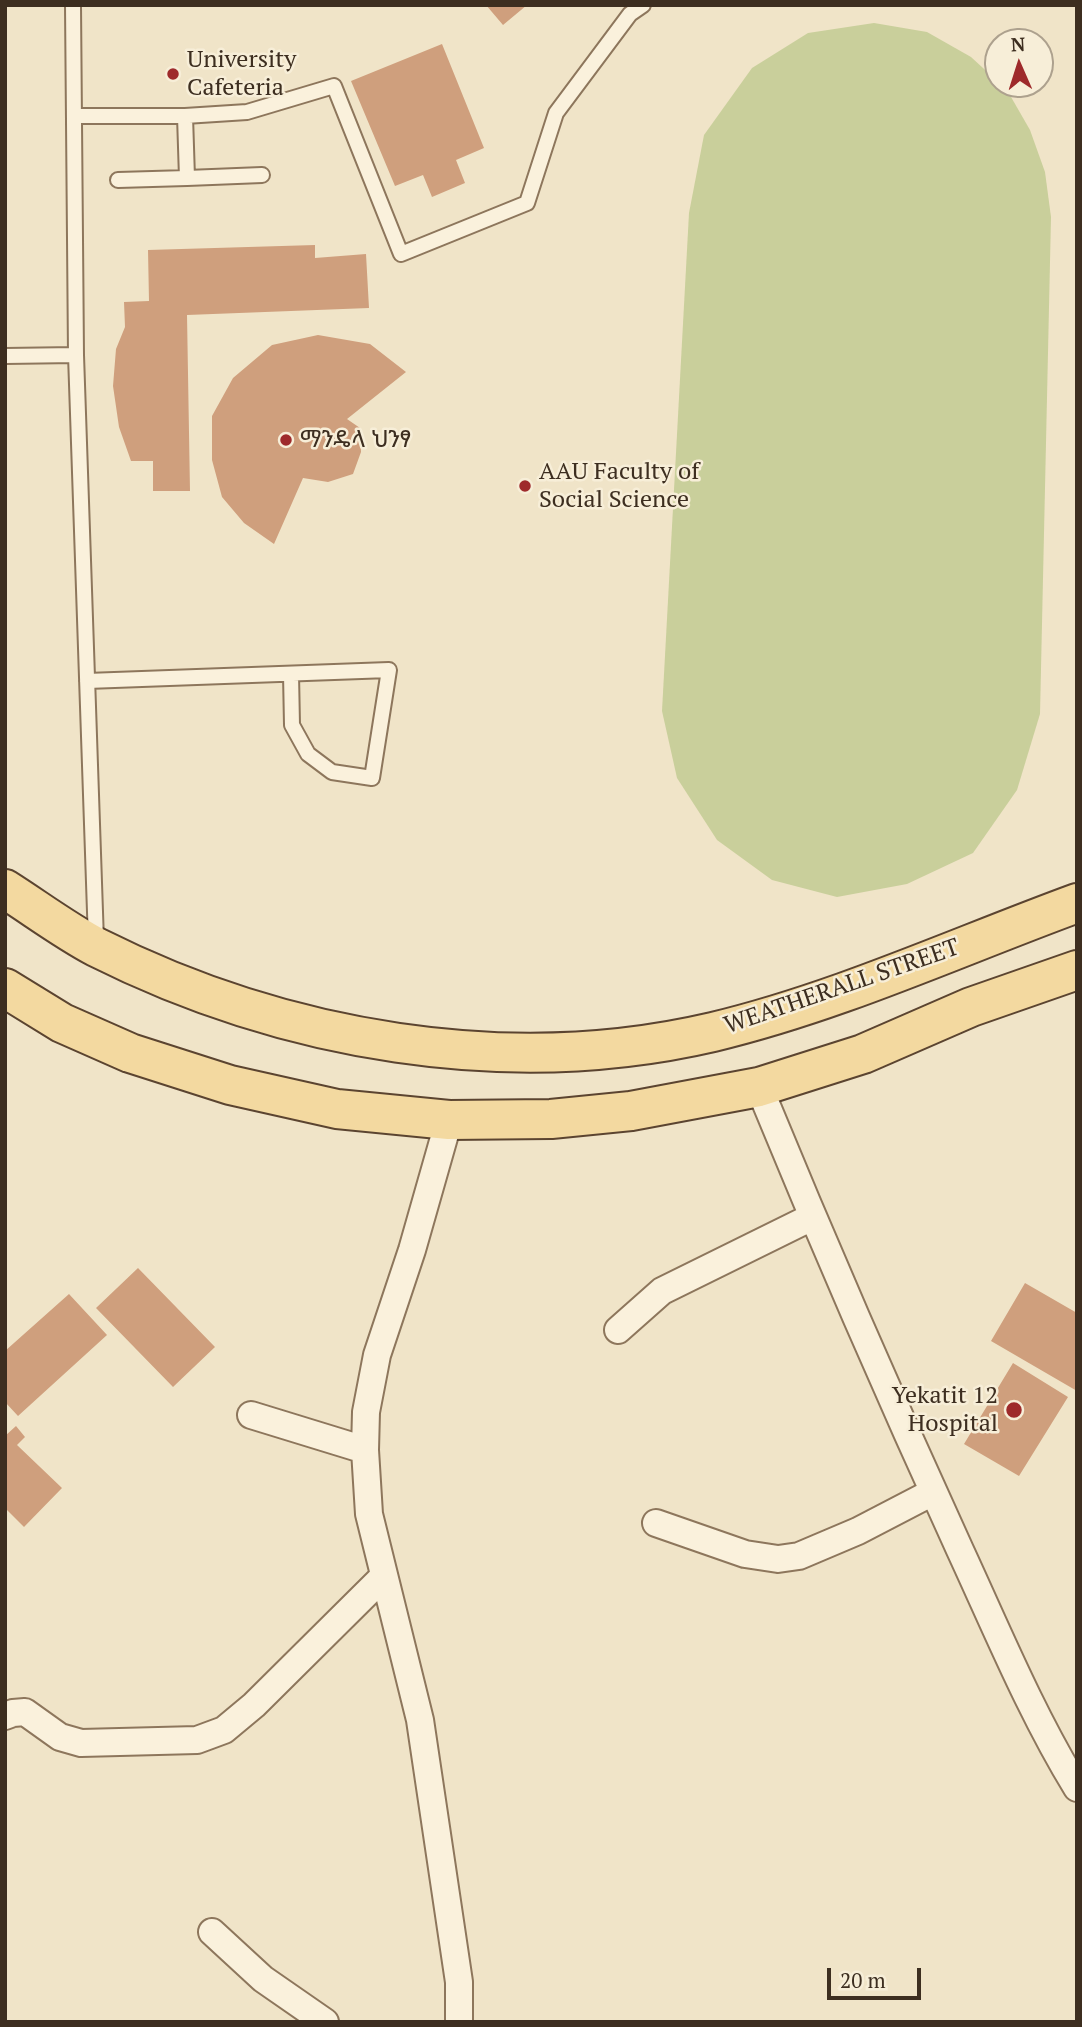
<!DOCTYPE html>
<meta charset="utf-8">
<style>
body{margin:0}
#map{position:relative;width:1082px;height:2027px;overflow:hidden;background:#f0e4c8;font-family:"PT Serif",serif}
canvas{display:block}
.frame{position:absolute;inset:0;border:7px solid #3d2e20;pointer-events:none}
.north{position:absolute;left:984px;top:28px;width:70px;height:70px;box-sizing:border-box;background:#f7eed8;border:2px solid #ada18e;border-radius:50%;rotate:357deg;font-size:19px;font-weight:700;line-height:28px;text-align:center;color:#3d2e20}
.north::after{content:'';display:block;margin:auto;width:24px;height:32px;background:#9e2a2b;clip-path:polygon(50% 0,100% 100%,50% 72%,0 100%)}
.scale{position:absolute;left:827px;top:1968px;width:94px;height:32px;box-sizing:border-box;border:4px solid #3d2e20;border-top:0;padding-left:9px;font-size:21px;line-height:24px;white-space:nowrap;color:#3d2e20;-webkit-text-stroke:5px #f7eed8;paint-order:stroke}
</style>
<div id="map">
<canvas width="1082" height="2027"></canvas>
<div class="frame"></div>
<div class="north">N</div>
<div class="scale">20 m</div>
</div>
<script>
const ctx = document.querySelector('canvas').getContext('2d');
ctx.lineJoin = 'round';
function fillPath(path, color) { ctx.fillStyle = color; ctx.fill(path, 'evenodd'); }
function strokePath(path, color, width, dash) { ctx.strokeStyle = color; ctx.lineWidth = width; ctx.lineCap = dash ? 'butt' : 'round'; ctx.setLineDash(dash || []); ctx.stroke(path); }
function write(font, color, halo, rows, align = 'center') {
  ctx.font = font + ' "PT Serif","Noto Sans Ethiopic",serif'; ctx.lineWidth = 5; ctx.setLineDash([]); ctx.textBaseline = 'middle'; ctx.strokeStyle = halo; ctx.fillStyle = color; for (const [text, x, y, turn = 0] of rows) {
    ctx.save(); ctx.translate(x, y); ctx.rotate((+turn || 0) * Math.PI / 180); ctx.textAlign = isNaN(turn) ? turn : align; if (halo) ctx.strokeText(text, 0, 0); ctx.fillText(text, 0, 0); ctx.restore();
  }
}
fillPath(new Path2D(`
 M874 23 927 32 971 57 1007 90 1030 130 1045 172 1051 217 1040 714 1017 790 973 853 907 884 837 897 772 880 717 840 677 778 662 711 689 213 704 135 752 68 808 33Z`), '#c9cf9b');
fillPath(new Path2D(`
 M486 5H527L503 25Z
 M442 44 484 148 456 160 465 183 432 197 423 175 395 186 351 81Z
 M315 245V258L366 254 369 308 187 315 190 491H153V461H131L119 427 113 386 116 349 125 327 124 302 149 301 148 250Z
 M318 335 370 344 406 372 347 419 360 428 361 452 353 474 328 482 303 478 274 544 244 523 222 497 212 460V416L233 378 272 345Z
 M138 1268 215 1347 173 1387 96 1308Z
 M1025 1283 1077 1313V1391L991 1341Z
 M69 1294 107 1335 18 1416 5 1402V1351Z
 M1013 1363 1068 1397 1019 1476 964 1444Z
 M16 1426 25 1437 17 1445 62 1488 24 1527 5 1508V1436Z`), '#cf9f7d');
const service = new Path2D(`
 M73 5 76 355 96 941
 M74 116H185L247 112 334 86 401 254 527 203 556 113 630 14 643 5
 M187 178 262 175
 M118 180 187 178 185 116
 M5 356 76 355
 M87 681 389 670 372 778 332 772 308 754 292 725 291 674`);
const minor = new Path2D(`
 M759 1087C823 1243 890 1397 960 1550 997 1630 1031 1713 1077 1788
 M449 1120 412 1250 377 1355 366 1412 365 1450 369 1514 420 1720 459 1982V2022
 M618 1330 662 1291 812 1217
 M251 1415 365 1450
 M656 1523 745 1554 778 1559 799 1556 858 1531 933 1492
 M5 1716 13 1713 25 1712 60 1737 81 1743 197 1740 224 1730 254 1705 383 1577
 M212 1932 263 1979 325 2022`);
const primary = new Path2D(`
 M5 889C35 908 64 930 96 947 283 1041 507 1080 713 1032 838 1002 957 947 1077 903
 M5 988 62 1023 130 1053 230 1085 337 1109 449 1120 551 1119 631 1111 759 1087 863 1054 971 1007 1077 970`);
strokePath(service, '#8d765c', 18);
strokePath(minor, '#8d765c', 30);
strokePath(primary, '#5b4430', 42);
strokePath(service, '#faf1dc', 14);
strokePath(minor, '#faf1dc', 26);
strokePath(primary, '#f3d9a0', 38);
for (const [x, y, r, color] of [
 [173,74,7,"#9e2a2b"],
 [286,440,7,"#9e2a2b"],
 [525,486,7,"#9e2a2b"],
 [1014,1410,9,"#9e2a2b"]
]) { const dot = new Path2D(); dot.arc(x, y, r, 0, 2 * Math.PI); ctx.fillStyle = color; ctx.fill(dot); strokePath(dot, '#f7eed8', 2.5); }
write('24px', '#3d2e20', '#f7eed8', [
 ["University",187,60],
 ["Cafeteria",187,88],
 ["ማንዴላ ህንፃ",300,440],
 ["AAU Faculty of",539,472],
 ["Social Science",539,500],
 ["Yekatit 12",998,1396,"right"],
 ["Hospital",998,1424,"right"]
], 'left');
write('24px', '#3d2e20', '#f7eed8', [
 ["WEATHERALL STREET",842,987,-19]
]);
</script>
